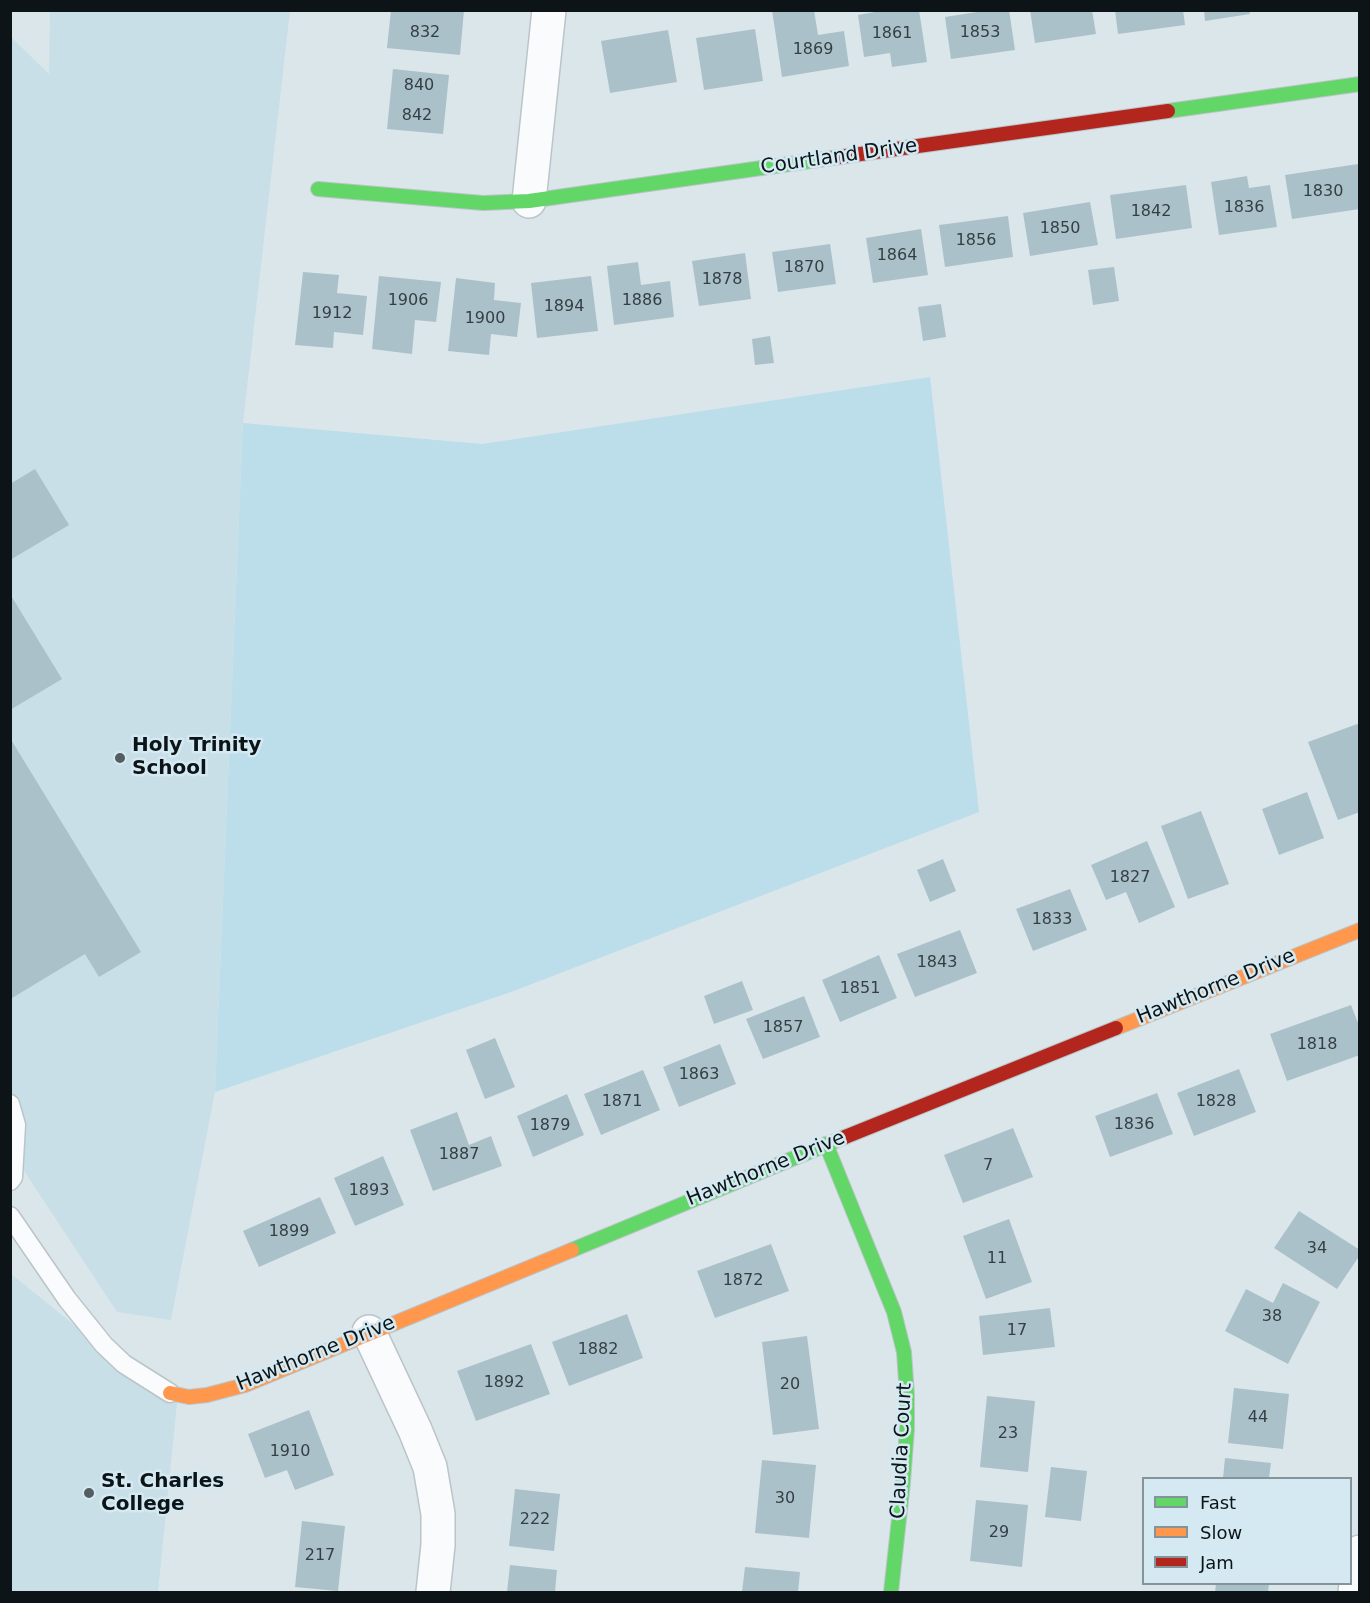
<!DOCTYPE html>
<style>
body{margin:0}
#map{position:relative;width:1370px;height:1603px;overflow:hidden;background:#dbe6eb;font-family:"DejaVu Sans",sans-serif}
canvas{display:block}
.frame{position:absolute;inset:0;border:12px solid #0c1417;pointer-events:none}
.legend{position:absolute;left:1142px;top:1477px;width:210px;height:108px;box-sizing:border-box;background:#d4e9f2;border:2px solid #84949a;margin:0;padding:8px 10px;list-style:none;font-size:18px;color:#0c1417}
.legend li{display:flex;align-items:center;gap:12px;height:30px}
.legend b{width:30px;border:2px solid #84949a}
</style>
<div id="map">
<canvas width="1370" height="1603"></canvas>
<div class="frame"></div>
<ul class="legend">
<li><b style="height:8px;background:#63d668"></b>Fast</li>
<li><b style="height:8px;background:#ff974d"></b>Slow</li>
<li><b style="height:8px;background:#b3261e"></b>Jam</li>
</ul>
</div>
<script>
const ctx = document.querySelector('canvas').getContext('2d');
ctx.lineJoin = 'round';
function fillPath(path, color) { ctx.fillStyle = color; ctx.fill(path, 'evenodd'); }
function strokePath(path, color, width, dash) { ctx.strokeStyle = color; ctx.lineWidth = width; ctx.lineCap = dash ? 'butt' : 'round'; ctx.setLineDash(dash || []); ctx.stroke(path); }
function write(font, color, halo, rows, align = 'center') {
  ctx.font = font + ' "DejaVu Sans",sans-serif'; ctx.lineWidth = 5; ctx.setLineDash([]); ctx.textBaseline = 'middle'; ctx.strokeStyle = halo; ctx.fillStyle = color; for (const [text, x, y, turn = 0] of rows) {
    ctx.save(); ctx.translate(x, y); ctx.rotate((+turn || 0) * Math.PI / 180); ctx.textAlign = isNaN(turn) ? turn : align; if (halo) ctx.strokeText(text, 0, 0); ctx.fillText(text, 0, 0); ctx.restore();
  }
}
fillPath(new Path2D(`
 M50 11H290L243 423 215 1092 171 1320 117 1312 11 1151 10 36 49 74Z
 M10 1273 155 1390 178 1393 158 1592H11Z`), '#c9dfe8');
fillPath(new Path2D(`
 M930 377 979 812 511 992 215 1092 243 423 482 444Z`), '#bcddea');
fillPath(new Path2D(`
 M391 10H464L460 55 387 48Z
 M772 10H814L818 35 844 31 849 66 782 77Z
 M886 10H919L927 62 892 67 890 53 864 57 858 15Z
 M990 10H1009L1015 50 951 59 945 17Z
 M1030 10H1092L1096 34 1035 43Z
 M1115 10H1183L1185 25 1118 34Z
 M1204 10H1249L1250 14 1205 21Z
 M755 29 763 81 704 90 696 38Z
 M668 30 677 82 610 93 601 41Z
 M393 69 449 75 443 134 387 129Z
 M1358 164 1360 209 1292 219 1285 175Z
 M1247 176 1249 188 1270 185 1277 227 1219 235 1211 182Z
 M1186 185 1192 228 1116 239 1110 195Z
 M1090 202 1098 245 1030 256 1023 213Z
 M1008 216 1013 257 945 267 939 225Z
 M921 229 928 275 873 283 866 238Z
 M830 244 836 284 778 292 772 252Z
 M745 253 751 299 699 306 692 261Z
 M638 262 641 285 670 281 674 317 614 325 607 266Z
 M1114 267 1119 301 1093 305 1088 270Z
 M303 272 339 275 337 293 367 296 363 335 334 332 333 348 295 345Z
 M379 276 441 282 436 322 415 320 412 354 372 349Z
 M591 276 598 331 537 338 531 283Z
 M456 278 495 283 494 300 521 303 517 337 491 334 489 355 448 351Z
 M941 304 946 337 923 341 918 307Z
 M770 336 774 363 755 365 752 339Z
 M35 469 69 525 10 560V484Z
 M10 594 62 679 10 710Z
 M1360 723V812L1338 820 1308 742Z
 M10 738 141 952 99 977 85 954 12 998 10 995Z
 M1307 792 1324 838 1279 855 1262 809Z
 M1201 811 1229 884 1188 899 1161 826Z
 M1147 841 1175 907 1139 923 1126 892 1106 900 1091 865Z
 M943 859 956 891 930 902 917 870Z
 M1070 889 1087 930 1033 951 1016 909Z
 M960 930 977 973 915 997 897 954Z
 M879 955 897 998 840 1022 822 980Z
 M742 981 753 1010 714 1024 704 996Z
 M804 996 820 1037 763 1059 746 1019Z
 M1351 1005 1360 1028V1055L1287 1081 1270 1034Z
 M495 1038 515 1087 485 1099 466 1050Z
 M720 1044 736 1084 679 1107 663 1067Z
 M1239 1069 1256 1112 1194 1136 1177 1093Z
 M643 1070 660 1110 601 1135 584 1094Z
 M1157 1093 1173 1134 1110 1157 1095 1116Z
 M567 1094 584 1135 533 1157 517 1116Z
 M457 1112 469 1145 491 1136 502 1166 433 1191 410 1130Z
 M1013 1128 1033 1177 963 1203 944 1155Z
 M383 1156 404 1205 355 1226 334 1178Z
 M320 1197 336 1233 259 1267 243 1231Z
 M1299 1211 1360 1250V1255L1337 1289 1274 1248Z
 M1009 1219 1032 1282 986 1299 963 1236Z
 M771 1244 789 1291 715 1318 697 1271Z
 M1283 1283 1320 1302 1288 1364 1225 1331 1246 1289 1273 1303Z
 M1050 1308 1055 1347 983 1355 979 1316Z
 M627 1314 643 1358 569 1386 552 1342Z
 M807 1336 819 1429 773 1435 762 1342Z
 M531 1344 550 1394 476 1421 457 1371Z
 M1234 1388 1289 1394 1283 1449 1228 1443Z
 M987 1396 1035 1401 1028 1472 980 1467Z
 M309 1410 334 1475 295 1490 287 1470 265 1478 248 1434Z
 M1225 1458 1271 1463 1269 1478H1223Z
 M762 1460 816 1465 809 1538 755 1533Z
 M1051 1467 1087 1471 1081 1521 1045 1517Z
 M515 1489 560 1494 554 1551 509 1546Z
 M976 1500 1028 1505 1022 1567 970 1561Z
 M302 1521 345 1526 338 1591 295 1587Z
 M510 1565 557 1570 555 1592H507Z
 M745 1567 800 1572 798 1592H742Z
 M1216 1584H1269L1268 1592H1215Z`), '#abc1c9');
const lane = new Path2D(`
 M10 1104 16 1125 13 1177 10 1181
 M10 1216 67 1299 104 1345 124 1364 170 1393`);
const street = new Path2D(`
 M529 201 549 10
 M369 1332 415 1430 430 1467 438 1514V1545L433 1592
 M1355 1592 1360 1552`);
const fast = new Path2D(`
 M1168 111 1360 84
 M318 189 483 203 529 201 832 158
 M826 1144 894 1312 904 1352 907 1395V1429L903 1482 891 1592
 M572 1250 845 1137`);
const slow = new Path2D(`
 M1116 1028 1360 930
 M170 1393 189 1397 207 1395 245 1385 572 1250`);
const jam = new Path2D(`
 M832 158 1168 111
 M845 1137 1116 1028`);
strokePath(lane, '#bbc4c8', 21);
strokePath(street, '#bbc4c8', 36);
strokePath(fast, '#bbc4c8', 16);
strokePath(slow, '#bbc4c8', 16);
strokePath(jam, '#bbc4c8', 16);
strokePath(lane, '#fafbfc', 18);
strokePath(street, '#fafbfc', 33);
strokePath(fast, '#63d668', 14);
strokePath(slow, '#ff974d', 14);
strokePath(jam, '#b3261e', 14);
for (const [x, y, r, color] of [
 [120,758,6,"#545e61"],
 [89,1493,6,"#545e61"]
]) { const dot = new Path2D(); dot.arc(x, y, r, 0, 2 * Math.PI); ctx.fillStyle = color; ctx.fill(dot); strokePath(dot, '#d4e9f2', 2); }
write('16px', '#343f44', null, [
 ["832",425,33],
 ["1853",980,33],
 ["1861",892,34],
 ["1869",813,50],
 ["840",419,86],
 ["842",417,116],
 ["1830",1323,192],
 ["1836",1244,208],
 ["1842",1151,212],
 ["1850",1060,229],
 ["1856",976,241],
 ["1864",897,256],
 ["1870",804,268],
 ["1878",722,280],
 ["1906",408,301],
 ["1886",642,301],
 ["1894",564,307],
 ["1912",332,314],
 ["1900",485,319],
 ["1827",1130,878],
 ["1833",1052,920],
 ["1843",937,963],
 ["1851",860,989],
 ["1857",783,1028],
 ["1818",1317,1045],
 ["1863",699,1075],
 ["1871",622,1102],
 ["1828",1216,1102],
 ["1836",1134,1125],
 ["1879",550,1126],
 ["1887",459,1155],
 ["7",988,1166],
 ["1893",369,1191],
 ["1899",289,1232],
 ["34",1317,1249],
 ["11",997,1259],
 ["1872",743,1281],
 ["38",1272,1317],
 ["17",1017,1331],
 ["1882",598,1350],
 ["1892",504,1383],
 ["20",790,1385],
 ["44",1258,1418],
 ["23",1008,1434],
 ["1910",290,1452],
 ["30",785,1499],
 ["222",535,1520],
 ["29",999,1533],
 ["217",320,1556]
]);
write('20px', '#0c1417', '#d4e9f2', [
 ["Courtland Drive",839,157,-8],
 ["Hawthorne Drive",1216,987,-22],
 ["Hawthorne Drive",766,1169,-22],
 ["Hawthorne Drive",316,1354,-22],
 ["Claudia Court",902,1451,-87]
]);
write('bold 20px', '#0c1417', '#d4e9f2', [
 ["Holy Trinity",132,746],
 ["School",132,769],
 ["St. Charles",101,1482],
 ["College",101,1505]
], 'left');
</script>
